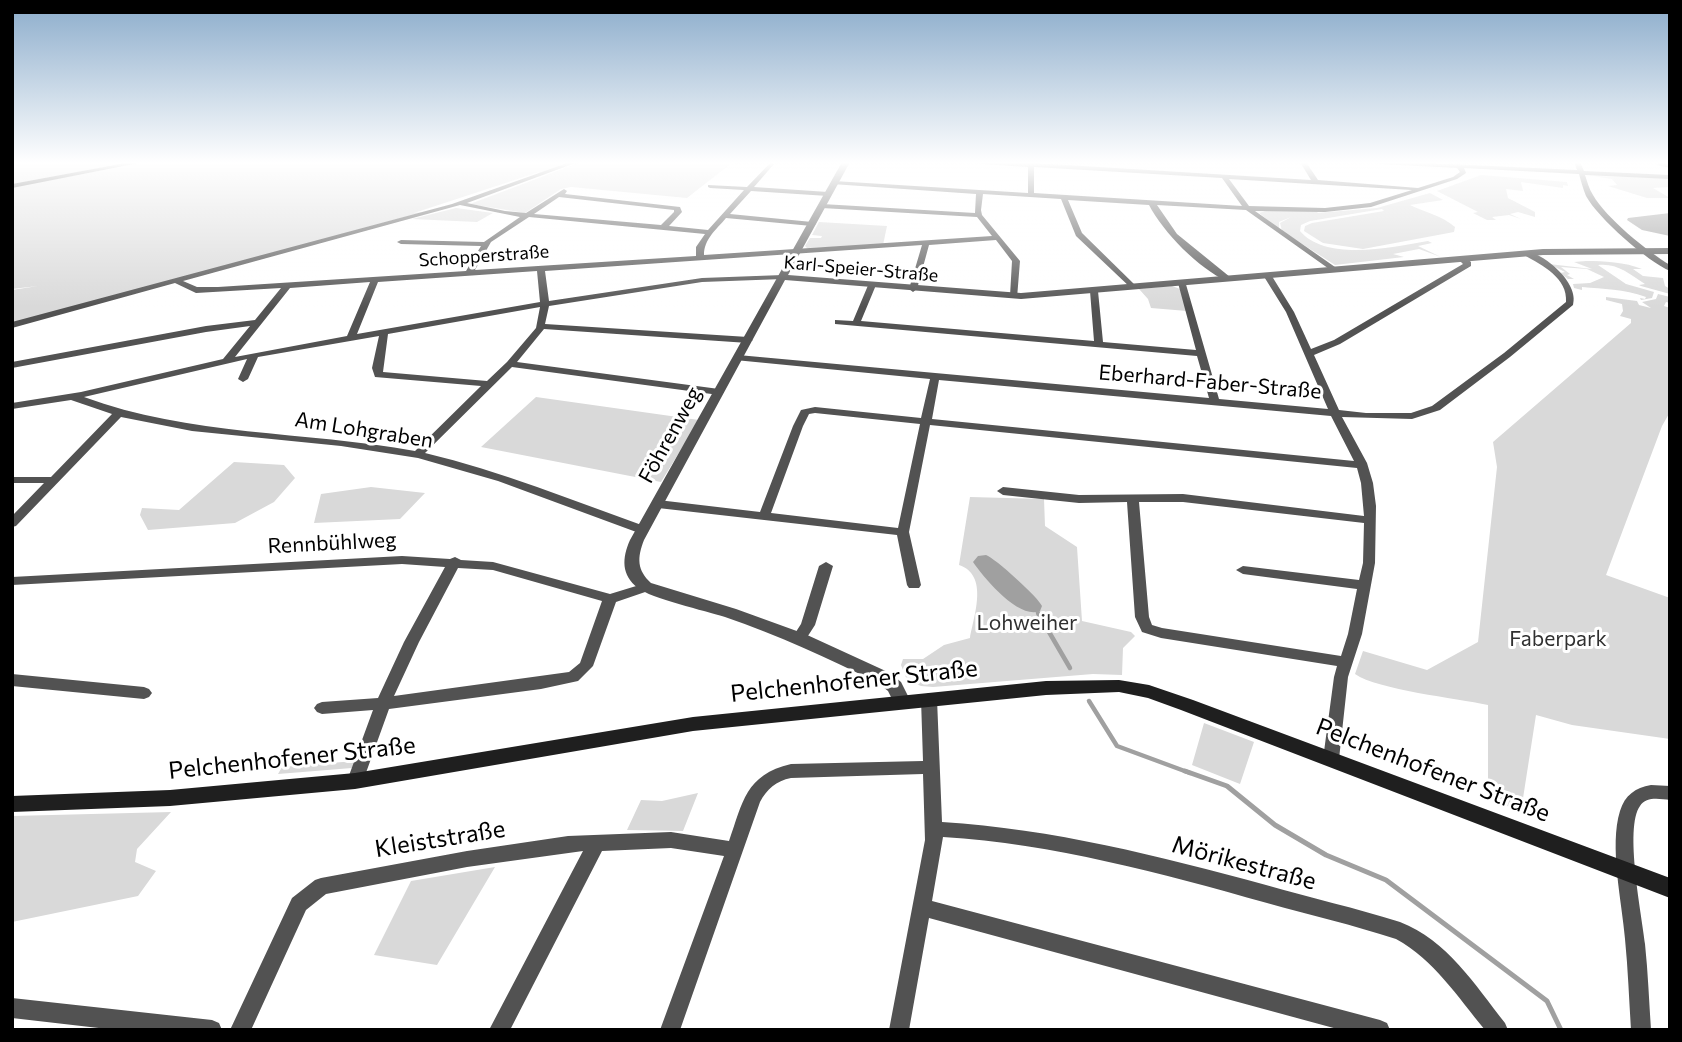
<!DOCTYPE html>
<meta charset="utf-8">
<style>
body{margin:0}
#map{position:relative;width:1682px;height:1042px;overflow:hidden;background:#fff;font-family:Commissioner,sans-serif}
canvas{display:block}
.frame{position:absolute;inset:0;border:14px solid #000;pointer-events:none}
</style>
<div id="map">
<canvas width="1682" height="1042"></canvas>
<div class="frame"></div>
</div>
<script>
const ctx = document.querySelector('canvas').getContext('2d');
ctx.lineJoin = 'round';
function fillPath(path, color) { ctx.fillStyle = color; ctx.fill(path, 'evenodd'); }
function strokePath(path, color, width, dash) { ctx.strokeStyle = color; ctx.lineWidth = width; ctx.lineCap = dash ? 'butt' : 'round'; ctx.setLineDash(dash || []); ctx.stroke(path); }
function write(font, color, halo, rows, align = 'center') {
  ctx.font = font + ' Commissioner,sans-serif'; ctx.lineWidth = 6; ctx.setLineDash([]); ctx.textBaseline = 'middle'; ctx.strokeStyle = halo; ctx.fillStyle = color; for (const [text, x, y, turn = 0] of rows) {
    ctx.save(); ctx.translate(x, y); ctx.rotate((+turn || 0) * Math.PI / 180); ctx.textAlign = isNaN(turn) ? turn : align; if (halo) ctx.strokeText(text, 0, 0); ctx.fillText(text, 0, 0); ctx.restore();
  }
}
fillPath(new Path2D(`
 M12 162H134L12 184Z
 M147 162H571L537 175 539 172 414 213 423 212 12 324V290L38 286 12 289V187Z
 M581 162H733L687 198 571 187 561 189 525 213 470 204Z
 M1481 175 1567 182 1568 186 1563 185V188L1521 182 1523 191 1506 189 1508 198 1535 212V217L1518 212 1510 214 1521 219 1509 215 1492 217 1496 220H1487L1473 213 1478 212 1437 191Z
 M1593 176 1670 178V187L1653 188 1670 198H1647L1608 186 1617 185 1612 179Z
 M1430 193 1443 200 1410 205C1422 211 1443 216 1455 227L1454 232 1363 249 1323 243 1304 231 1305 226 1312 223 1384 211 1382 209 1310 221 1301 225 1300 231C1326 262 1393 247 1428 241L1432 243 1418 246 1441 257 1419 249 1393 254 1404 257 1335 265 1282 231 1280 223 1291 217 1279 222V229L1259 213 1269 210 1319 211 1317 213 1377 208Z
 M456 208 493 213 477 222 412 219Z
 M819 222 887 226 883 245 807 248 805 246 810 238H821L822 236 812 235Z
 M1586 261C1604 261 1625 262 1642 269H1633L1643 276 1663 278 1665 286 1670 289V294L1641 286 1639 285 1645 284C1628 273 1617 263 1598 265L1626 284 1654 292 1652 298 1641 300 1640 298 1645 299 1646 297C1623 289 1604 289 1582 287V290L1574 288 1573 284 1590 283 1604 277 1587 269 1561 267 1570 274 1567 275 1574 279H1568L1560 273 1565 272 1549 264 1592 269 1574 262Z
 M1172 286 1180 289 1187 311 1151 308 1148 299 1139 289Z
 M1658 294 1670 297V303L1666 302 1664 306 1670 308V412L1662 426 1606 575 1670 598V739L1572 725 1536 715 1521 811 1488 799V705C1456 698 1378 690 1355 674L1363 651 1427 670 1478 642 1497 467 1493 442 1631 323V319L1620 316 1623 311 1622 304 1606 300V297L1637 301 1639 305 1651 308 1642 302 1656 299Z
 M536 397 699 420 661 482 481 447Z
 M234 462 284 465 295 478 274 502 235 523 148 530 140 515 142 508 179 510Z
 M371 487 425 493 400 519 314 523 321 494Z
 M970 497 1044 499 1045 526 1077 547 1082 621 1131 632 1135 636 1123 648 1122 675 1093 674 933 687 921 686 907 680 901 665 903 659H923L944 645 970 638C974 615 989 575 959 565Z
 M1204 723 1254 742 1240 784 1192 765Z
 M355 761 352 768 278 774 282 767Z
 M698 793 683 831 627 830 641 800 662 801Z
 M171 812 137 849 135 862 156 871 138 896 12 922V816Z
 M495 867 437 965 374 955 411 881Z`), '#d9d9d9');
fillPath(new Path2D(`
 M1670 213V236L1642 230 1627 220 1628 218Z
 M986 555C995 558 1039 598 1042 606L1040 611C1019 620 984 578 973 562L978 556Z`), '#a0a0a0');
strokePath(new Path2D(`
 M1038 613 1070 668
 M1089 701 1117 746 1190 773`), '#a0a0a0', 4.5);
strokePath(new Path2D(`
 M1185 771 1227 786 1275 825 1326 855 1386 880 1547 1001 1561 1030`), '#a0a0a0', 5);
fillPath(new Path2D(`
 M570 162H578L467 203 505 211 526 213 564 189 567 191 565 194 680 207 682 212 669 226 708 230 744 190 710 188 708 187V185L747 187 771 162 774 164 754 187 828 192 831 194 828 196 751 191 730 214 812 222 816 224 812 226 726 218C716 230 704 239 704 255L992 236 977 217 822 208 819 206 822 204 975 213 976 194 832 184V182L834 181 1028 193V167L982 164 979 162H1034V163L1311 180 1300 162H1306L1318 180 1418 188 1453 177 1460 172 1457 168 1380 164 1377 162H1407L1577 170 1574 162H1580L1584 171 1670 175V179L1585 175C1587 181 1589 189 1593 195 1606 218 1647 251 1670 265V271C1647 261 1598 218 1586 196 1583 189 1581 181 1579 174L1464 168 1466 173 1457 179 1371 207 1325 212 1255 211 1335 267 1336 269 1332 271 1246 210 1157 205 1177 234 1230 277V281H1227C1199 269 1163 232 1149 205L1068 200 1082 233 1135 285V289H1132L1076 236 1061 199 983 194 981 210 982 215 1020 261 1017 298 1010 296 1012 261 996 240 929 245 917 289 913 292 909 289 922 245 545 271 549 301 702 278 783 275 787 277 783 279 702 282 549 306 545 324 748 337 753 340 748 343 544 329 517 362 719 389 724 392 719 395 512 367 425 453C501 471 574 501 647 527L649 530 647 533H639L498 481 418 458 341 446 192 431 121 417 16 526 12 527V516L44 483H12V477H51L112 414 71 400 12 409V403L81 392 223 359 250 326 206 332 12 368V362L206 326 255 320 281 288 196 293 175 283 12 328V322L452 204ZM1034 167 1222 178 1242 206 1034 193ZM1229 179 1412 190 1370 203 1325 208 1249 206ZM559 197 674 210V212L661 225 534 214ZM460 205 520 217 484 242 401 240 397 242 401 244 481 246 466 271 218 287H197L183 281ZM529 217 705 234 696 247V256L475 270 491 242ZM537 271 540 302 357 334 378 282ZM370 282 347 336 235 357 290 288ZM540 307 536 328 507 362 487 381 383 372 388 334ZM379 336 372 368 375 377 481 386 415 451C305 431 189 436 84 397L247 359 238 379 243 382 248 379 258 357Z
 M1658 162 1670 164V168L1657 165Z
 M1524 251C1543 252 1580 283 1573 305L1510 357 1440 410 1412 419 1342 417 1367 463 1373 483 1376 506 1375 563 1362 634 1348 677 1339 759 1337 764 1331 766 1325 764 1323 759 1334 677 1337 666 1161 638 1142 632 1135 617 1127 502 1079 503 1003 495 997 491 1003 487 1079 495 1183 494 1364 516 1361 483 1357 468 930 425 909 532 921 585 919 588H909L907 585 897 535 658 508 652 504 658 500 760 512 793 426 801 410 815 407 921 418 930 379 735 360V356L738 355 1209 398 1197 356 835 324V320L853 321 869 283 876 285 861 321 1094 341 1090 291 1094 288 1098 291 1103 342 1196 350 1178 283 1185 281 1219 399 1328 409 1286 312 1263 275 1264 273H1270L1294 312 1311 349 1334 340 1463 264 1458 259 1465 257 1471 262V266L1340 344 1314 355 1339 410 1366 413H1411L1432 406 1504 353 1566 302C1568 278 1542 265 1524 255ZM939 380 1331 416 1354 461 932 419ZM815 413 920 424 898 528 771 513 803 426 809 414ZM1139 502H1183L1364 523 1363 563 1359 580 1243 566 1236 570 1243 574 1357 589 1348 634 1341 656 1162 628 1152 625 1149 617Z
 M402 556 450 559 455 557 461 560 493 562 610 594 646 583 651 584 653 587 651 590 616 602 593 666 578 681 541 689 389 709 363 781 361 786 355 788 349 786 347 781 373 710 322 714 317 712 314 708 317 704 322 702 378 698 404 642 445 567 402 564 12 585V577ZM458 568 493 570 602 601 580 663 569 672 394 696 419 642Z
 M826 562 833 566 815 625 804 642H794L792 638 801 624 819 566Z
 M12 674 144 687 149 689 152 693 149 697 144 699 12 686Z
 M929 693 934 695 937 699 942 822C1053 829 1159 856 1266 885 1311 898 1356 908 1400 922 1447 940 1475 985 1505 1023L1508 1030H1485C1457 996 1434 960 1396 939 1353 925 1310 915 1267 903 1160 873 1054 844 943 837L932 901 1380 1020 1387 1023 1390 1030H1341L929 918 909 1030H889L925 840 923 774 791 778C776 781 767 789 760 802L680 1030H660L724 856 671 848 602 851 510 1030H489L583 851 467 867 326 894 306 910 251 1030H230L292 898 315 880 321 878 467 851 568 836 671 832 729 841C743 802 745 775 791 764L923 761 921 699 924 695Z
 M1651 785 1670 786V800C1660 799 1646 796 1640 806 1624 828 1642 915 1645 944 1648 972 1649 1001 1651 1030H1631C1629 999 1628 969 1625 939 1622 902 1609 846 1620 811 1625 795 1635 788 1651 785Z
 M12 998 212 1020 219 1023 222 1030H116L12 1018Z`), '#525252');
fillPath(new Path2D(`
 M842 162H850L788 275 1021 293 1543 249 1670 248V254L1543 255 1021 299 785 280 644 540C637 558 637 570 651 583L736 609 805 634 890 673 901 682 911 702 908 707 902 709 896 707 888 691 878 683C828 658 778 635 725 617 706 611 650 598 638 588 621 575 622 558 630 540Z`), '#525252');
fillPath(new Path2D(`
 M131 162H144L12 188V184Z
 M1119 680 1149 685 1193 700 1670 878V898L1181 710 1148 698 1119 692 1046 695 693 731 355 789 170 806 12 812V796L170 790 355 773 693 717 1046 681Z`), '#1f1f1f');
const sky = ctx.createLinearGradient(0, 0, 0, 307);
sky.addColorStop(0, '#8baccb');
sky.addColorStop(0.53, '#fff');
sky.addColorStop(1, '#ffffff00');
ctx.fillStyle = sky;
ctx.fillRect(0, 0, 1682, 307);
write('18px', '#000', '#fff', [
 ["Schopperstraße",484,256,-4],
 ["Karl-Speier-Straße",861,269,5]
]);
write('21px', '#000', '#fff', [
 ["Eberhard-Faber-Straße",1210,382,5],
 ["Am Lohgraben",364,430,9],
 ["Föhrenweg",670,435,-61],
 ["Rennbühlweg",332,543,-3]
]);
write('21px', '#303030', '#fff', [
 ["Lohweiher",1027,623],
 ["Faberpark",1558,639]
]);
write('24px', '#000', '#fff', [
 ["Pelchenhofener Straße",854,681,-6],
 ["Pelchenhofener Straße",292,758,-6],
 ["Pelchenhofener Straße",1433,770,21],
 ["Kleiststraße",440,839,-9],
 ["Mörikestraße",1244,863,15]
]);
</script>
